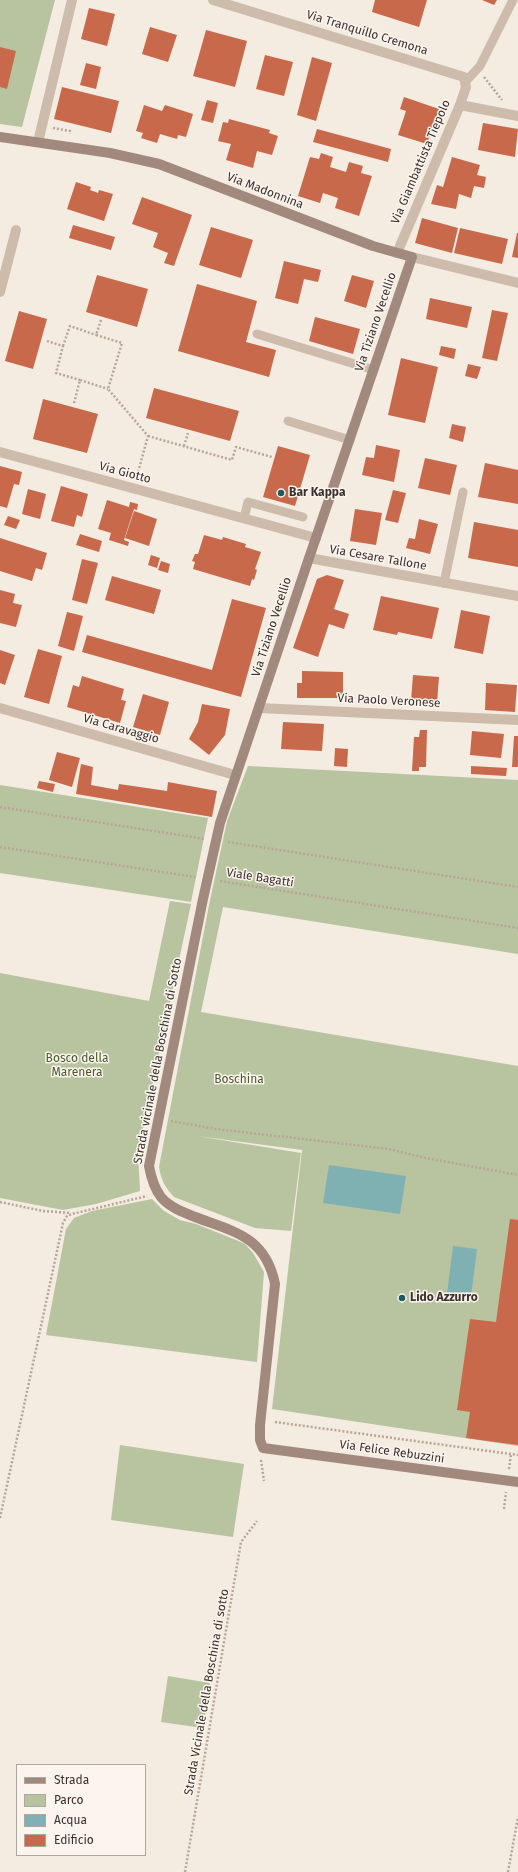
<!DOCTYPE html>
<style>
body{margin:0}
#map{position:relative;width:518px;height:1872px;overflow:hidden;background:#f4ebe1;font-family:"Fira Sans",sans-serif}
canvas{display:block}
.legend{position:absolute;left:16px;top:1764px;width:130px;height:92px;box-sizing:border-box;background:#fbf5ee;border:1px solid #aea6a0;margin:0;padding:5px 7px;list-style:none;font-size:12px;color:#3b302b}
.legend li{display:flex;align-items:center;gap:8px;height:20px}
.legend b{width:20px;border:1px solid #aea6a0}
</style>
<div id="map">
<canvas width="518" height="1872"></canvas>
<ul class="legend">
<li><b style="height:5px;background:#a18a7d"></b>Strada</li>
<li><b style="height:11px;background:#b8c4a0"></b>Parco</li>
<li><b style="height:11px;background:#7fb0b2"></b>Acqua</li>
<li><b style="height:11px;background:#c8694b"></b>Edificio</li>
</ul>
</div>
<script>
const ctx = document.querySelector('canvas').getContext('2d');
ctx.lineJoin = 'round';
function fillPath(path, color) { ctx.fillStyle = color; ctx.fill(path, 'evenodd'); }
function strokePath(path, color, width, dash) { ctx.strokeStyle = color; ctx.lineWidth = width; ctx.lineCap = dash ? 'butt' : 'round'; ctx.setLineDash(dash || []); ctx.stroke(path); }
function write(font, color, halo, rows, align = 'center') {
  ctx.font = font + ' "Fira Sans",sans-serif'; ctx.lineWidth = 3; ctx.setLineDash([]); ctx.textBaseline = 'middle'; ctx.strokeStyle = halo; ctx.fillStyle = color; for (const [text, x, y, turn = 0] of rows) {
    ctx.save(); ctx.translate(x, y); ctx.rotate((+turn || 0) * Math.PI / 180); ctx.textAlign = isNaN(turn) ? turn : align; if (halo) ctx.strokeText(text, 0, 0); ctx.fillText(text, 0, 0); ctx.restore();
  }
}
fillPath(new Path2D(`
 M0 0H55L22 127 0 124Z
 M248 766 518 780V954L223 907 201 1012 518 1066V1446L272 1409 302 1150 197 1136 301 1153 291 1231 255 1228 174 1197C165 1187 161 1180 159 1167L209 905 227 821Z
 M0 785 208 818 191 902 0 873Z
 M170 901 191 904 138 1152 140 1191 96 1204 63 1210 0 1198V973L149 1001Z
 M152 1199 164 1211 180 1220 196 1224 236 1240 245 1244 253 1253 264 1272 257 1362 46 1335 66 1229 74 1218 92 1211Z
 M120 1445 244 1464 233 1537 111 1520Z
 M168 1676 210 1683 203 1728 161 1722Z`), '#b8c4a0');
fillPath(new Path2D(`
 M329 1165 406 1176 400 1214 323 1203Z
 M453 1246 477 1249 471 1297 447 1294Z`), '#7fb0b2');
fillPath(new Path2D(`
 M375 0H427L419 27 372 12Z
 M482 0H497L494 5Z
 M89 8 115 14 107 46 81 39Z
 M150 27 177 35 168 62 142 54Z
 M206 30 247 41 235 87 193 76Z
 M0 47 16 51 7 89 0 87Z
 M265 55 293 62 284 96 256 89Z
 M312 57 332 63 316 121 297 115Z
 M86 63 101 67 96 89 80 85Z
 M62 87 119 101 111 133 54 119Z
 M404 97 439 109 427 144 398 135 406 111 400 109Z
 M207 100 218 103 213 123 201 120Z
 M144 105 162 111 165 105 193 114 186 137 178 135 177 139 160 134 157 143 141 138 143 133 136 131Z
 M229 119 270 130 269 133 278 136 272 155 257 151 253 168 226 160 231 144 218 141 223 122 228 123Z
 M483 123 518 129 515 157 478 150Z
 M317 129 391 149 388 162 313 142Z
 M321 153 333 157 330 167 346 172 349 162 363 166 361 173 372 176 359 216 335 208 338 198 323 193 320 203 298 196 310 157 319 159Z
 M452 157 480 165 477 175 486 177 484 188 474 186 471 198 459 194 456 209 431 204 437 185 443 187Z
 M76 182 91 187 90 190 98 193 99 190 113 194 104 221 67 209Z
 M142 197 192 215 174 266 164 263 168 253 153 247 158 233 132 224Z
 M422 218 458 228 452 253 415 243Z
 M73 225 115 237 111 250 69 238Z
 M211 227 253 240 241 278 199 265Z
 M460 228 508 239 502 264 454 253Z
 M517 233H518V258L512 257Z
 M284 261 321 270 318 282 304 279 298 304 275 298Z
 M97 275 148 289 137 327 86 312Z
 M352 275 374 281 366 308 344 301Z
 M197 284 257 301 246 342 276 350 269 377 178 351Z
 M430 298 472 307 467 328 426 319Z
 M492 310 508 313 497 361 482 358Z
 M19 311 47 319 33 369 5 361Z
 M315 317 360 329 353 354 309 341Z
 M441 346 456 349 454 359 439 355Z
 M401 358 438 367 425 423 388 415Z
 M468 364 481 367 477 379 465 376Z
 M154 388 239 411 230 441 146 418Z
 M43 399 98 414 87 453 33 439Z
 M452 424 466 427 463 442 449 438Z
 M376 445 400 450 394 482 362 475 366 457 374 458Z
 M278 446 310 455 295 506 263 497Z
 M425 458 457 465 450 495 418 488Z
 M485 463 518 470V504L478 497Z
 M0 466 22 472 19 485 14 484 7 508 0 506Z
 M61 486 88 494 82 517 77 515 74 527 51 521Z
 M28 489 46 494 40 519 22 514Z
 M393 490 406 493 398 523 385 520Z
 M107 500 129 507 130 502 138 504 137 510 134 509 124 540 129 542 128 546 109 540 111 533 98 529Z
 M355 509 382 513 376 545 350 541Z
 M134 511 157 519 149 546 125 538Z
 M8 516 20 520 16 529 4 525Z
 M419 519 438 524 430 554 406 548 409 538 415 539Z
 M474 522 518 530V567L468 558Z
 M80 534 102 541 99 552 76 545Z
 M204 535 222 540 223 537 246 544 245 547 261 552 255 569 257 570 254 580 252 579 250 586 193 569 195 562 192 561 195 554H198Z
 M0 538 47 553 42 570 36 568 32 581 0 571Z
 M151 555 160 558 157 568 148 565Z
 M82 559 98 563 87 604 72 600Z
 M161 561 170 564 168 573 158 570Z
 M327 575 344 580 334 609 349 614 344 629 329 624 318 657 293 648 317 579Z
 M112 576 161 590 154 614 105 600Z
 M0 590 15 594 13 603 22 605 16 627 0 623Z
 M381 596 439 608 432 639 398 632 397 635 373 630Z
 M232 599 266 608 241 697 82 652 87 635 212 670Z
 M461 610 490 616 483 654 454 648Z
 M67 612 83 616 74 651 58 646Z
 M38 649 62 656 49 704 24 697Z
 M0 650 15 655 5 685 0 683Z
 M302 671 343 672V698H297V683H302Z
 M413 675 439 677 437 703 411 701Z
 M82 676 124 689 121 700 126 701 120 723 67 707 73 685 79 687Z
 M486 683 517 685 515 712 485 710Z
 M143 694 169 702 160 735 133 727Z
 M202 704 230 709 225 735 209 755 189 739 198 722Z
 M283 722 324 724 322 751 281 749Z
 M420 730H427L426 767H419V771H412L414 737H419Z
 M472 731 504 734 501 758 470 755Z
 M514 736H518V767H512Z
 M335 748 348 749 347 767 334 766Z
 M57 752 80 758 72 787 49 780Z
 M81 764 93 767 91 785 118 790 119 784 167 791 168 782 217 791 212 817 76 794Z
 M471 766 507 768 506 776 471 774Z
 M39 781 55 784 53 792 37 788Z
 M510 1219 518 1220V1445L466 1438 470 1412 457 1410 470 1319 496 1322Z`), '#c8694b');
strokePath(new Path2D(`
 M484 77 502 100
 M53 128 70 131V134
 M101 320 96 335 122 343 108 389 148 436 137 476
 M47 341 63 346 56 373 80 380
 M63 346 70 326 96 335
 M74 403 80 380 108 389
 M148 436 232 460 236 447 272 457
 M184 446 188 433
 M0 807 205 839
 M228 842 518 887
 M0 847 195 877
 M220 881 518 928
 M171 1121 216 1129 389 1149 421 1157 518 1175
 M0 1202 43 1211 71 1213
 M275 1422 518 1455
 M261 1460 264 1481
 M509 1469 511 1454
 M504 1509 506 1492
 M0 1518 63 1223 67 1216 72 1214 147 1196
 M185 1872 241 1542 257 1521
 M508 1872 518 1817`), '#b9a596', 2.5, [2, 2]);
strokePath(new Path2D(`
 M466 81 480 66 513 0
 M257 334 374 370
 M288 421 350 440
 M244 518 248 502 303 517
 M444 583 463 492`), '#cdbbac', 9);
strokePath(new Path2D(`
 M213 0 464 77 466 87 460 105 397 253
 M460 105 518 116
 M38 142 72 0
 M412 257 518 283
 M0 292 16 230
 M0 452 316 538
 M309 558 518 596
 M0 708 235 775
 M259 708 518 720`), '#cdbbac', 10);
strokePath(new Path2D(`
 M0 137 110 153 159 164 373 246 412 257 309 558 220 823 203 899 149 1166C151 1177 154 1188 161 1197 168 1206 180 1211 190 1215 230 1231 265 1234 275 1284L260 1425V1440L263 1448 518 1482`), '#a18a7d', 10);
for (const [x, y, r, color] of [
 [281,493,4,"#1f5a5e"],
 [402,1298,4,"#1f5a5e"]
]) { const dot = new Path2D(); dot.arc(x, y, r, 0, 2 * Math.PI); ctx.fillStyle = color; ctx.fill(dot); strokePath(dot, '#fbf5ee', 1.5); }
write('12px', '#3b302b', '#fbf5ee', [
 ["Via Tranquillo Cremona",367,33,17],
 ["Via Giambattista Tiepolo",421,162,-67],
 ["Via Madonnina",265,191,21],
 ["Via Tiziano Vecellio",376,322,-71],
 ["Via Giotto",125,473,15],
 ["Via Cesare Tallone",378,558,10],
 ["Via Tiziano Vecellio",272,627,-72],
 ["Via Paolo Veronese",389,701,3],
 ["Via Caravaggio",121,729,16],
 ["Viale Bagatti",260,878,9],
 ["Strada vicinale della Boschina di Sotto",158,1061,-79],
 ["Via Felice Rebuzzini",392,1452,8],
 ["Strada Vicinale della Boschina di sotto",207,1692,-80]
]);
write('bold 12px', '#3b302b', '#fbf5ee', [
 ["Bar Kappa",289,493],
 ["Lido Azzurro",410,1298]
], 'left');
write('12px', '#4a5a2e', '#fbf5ee', [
 ["Bosco della",77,1059],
 ["Marenera",77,1073],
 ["Boschina",239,1080]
]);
</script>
